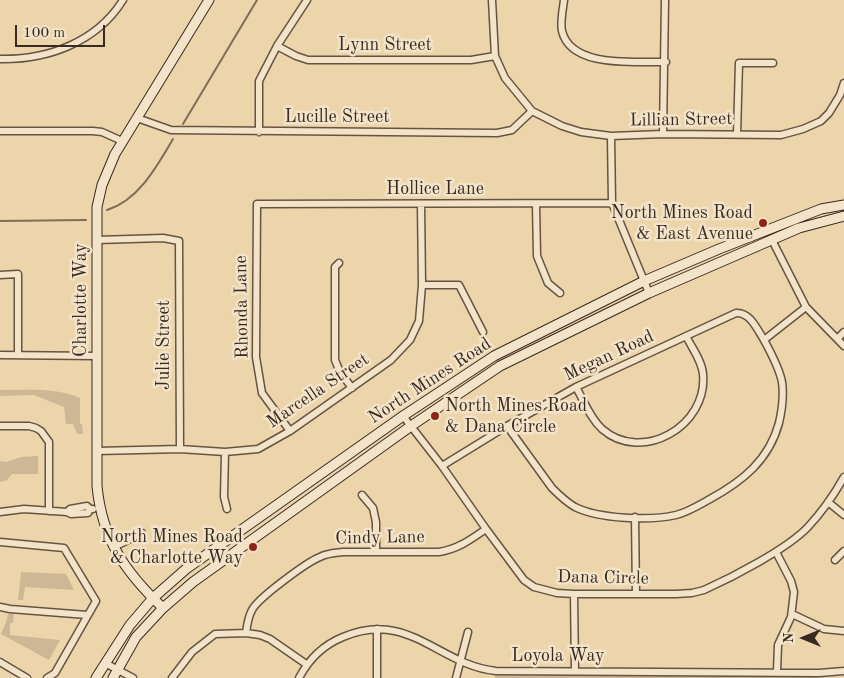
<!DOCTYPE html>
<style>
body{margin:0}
#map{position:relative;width:844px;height:678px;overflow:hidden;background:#ecd4ab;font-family:"Old Standard TT",serif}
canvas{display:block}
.north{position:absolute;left:779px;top:613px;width:50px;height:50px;-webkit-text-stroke:4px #f3e3c8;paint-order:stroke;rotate:270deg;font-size:14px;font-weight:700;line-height:20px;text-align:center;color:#382922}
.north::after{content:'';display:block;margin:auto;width:18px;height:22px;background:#382922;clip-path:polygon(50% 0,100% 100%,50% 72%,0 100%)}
.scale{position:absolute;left:15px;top:25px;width:90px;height:22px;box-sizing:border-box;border:2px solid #382922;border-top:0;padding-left:6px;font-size:15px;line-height:18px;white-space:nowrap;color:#382922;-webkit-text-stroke:4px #f3e3c8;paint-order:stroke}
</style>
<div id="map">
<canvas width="844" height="678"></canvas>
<div class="north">N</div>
<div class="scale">100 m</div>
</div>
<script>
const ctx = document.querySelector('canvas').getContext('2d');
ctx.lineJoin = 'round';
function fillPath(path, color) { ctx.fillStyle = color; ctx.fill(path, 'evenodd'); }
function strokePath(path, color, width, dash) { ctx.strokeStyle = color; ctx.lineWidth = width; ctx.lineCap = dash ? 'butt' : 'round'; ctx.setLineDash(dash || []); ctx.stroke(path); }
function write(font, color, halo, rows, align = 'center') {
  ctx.font = font + ' "Old Standard TT",serif'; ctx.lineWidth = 5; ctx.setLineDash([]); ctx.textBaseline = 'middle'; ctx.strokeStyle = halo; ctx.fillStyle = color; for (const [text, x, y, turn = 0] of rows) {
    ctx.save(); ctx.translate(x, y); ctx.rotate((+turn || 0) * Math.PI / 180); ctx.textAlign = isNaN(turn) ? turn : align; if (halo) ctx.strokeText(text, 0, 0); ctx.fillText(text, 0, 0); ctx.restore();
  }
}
fillPath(new Path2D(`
 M0 390C25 390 56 387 80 398V424H82L83 434H77L73 424H66L64 407 34 395 0 396Z
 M38 456V474H12L7 480 0 482V461L6 462 21 457Z
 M21 572 66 574 74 590 25 587 23 600H18Z
 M8 614H14L13 623H10V635L60 640 49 660 1 634 6 622Z
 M496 671H777L821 678H495Z`), '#cdb794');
strokePath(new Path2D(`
 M183 124 257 0
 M107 210C139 200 157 166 173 139
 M0 221 86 220`), '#7f6d58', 2);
const street = new Path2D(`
 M492 0 495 56 505 78 532 111 562 126 581 132 611 136 663 134 781 135 803 129 821 121 829 113 840 95 844 83
 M564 0C563 9 560 22 562 31 571 69 637 61 666 62
 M277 46 296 56 308 60H471L495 56
 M0 59C48 60 97 42 123 0
 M137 118 171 130 497 133 512 130 532 111
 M0 131H93L102 132 122 141
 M259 132V81L277 46 307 0
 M663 134 665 0
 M737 134 739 63H773
 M611 136 612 203 649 293
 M536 204 537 256 548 283 560 293
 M97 240 163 238 179 241 180 449
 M772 240 806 307 844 346
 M339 263 335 267V360L340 372 352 388
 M0 275 18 274V355
 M422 285H459L483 332
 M838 338 844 332
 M764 340 806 307
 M0 355 97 356
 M576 387C584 401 590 418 602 429 642 464 708 426 703 374 702 361 692 348 686 336
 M403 416 442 466 486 529 524 580 534 587 557 593 574 594H676L692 593 704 590C733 577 787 549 808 527 822 512 834 495 844 477
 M0 426H29L36 428 41 431 49 442V511
 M290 431 262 393 256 357 257 204 612 203
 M97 451 180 449 225 452 258 449 290 431 391 360 410 340 419 321 422 285 421 204
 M225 452 224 497 227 509
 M442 466 507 426 576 387 736 313C750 312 757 329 764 340 771 353 779 367 782 382 784 396 782 410 779 423 769 460 743 481 710 499 699 505 688 512 676 515 650 521 599 519 575 507 566 502 559 495 552 488L507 426
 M362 495 373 508 376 522V552
 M828 502 844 515
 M0 512 24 509 67 512 71 514 88 513 90 509
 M67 512 70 509 87 506 90 509H93
 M635 517 636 594
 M0 542 64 548 96 601 55 673 47 678
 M114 547 142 533
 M776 552 791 581 794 592 791 617 778 645 777 671
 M835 560 844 551
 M574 594 575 671
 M0 607 10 609 87 615
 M792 614 824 629 844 631
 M246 633C247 625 248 617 252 610 258 598 307 562 320 557 327 553 335 553 343 552H439C458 549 470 540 486 529
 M0 662 27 678
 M105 663 133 678
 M172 678 192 652 215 634 246 633 260 635 270 639 306 664
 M299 678C309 659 323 645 343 637 409 609 438 665 496 671L819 673 844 671
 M377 678V629
 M456 678 468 632`);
const secondary = new Path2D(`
 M163 608C125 572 102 539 97 486V207L102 185 115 154 209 0
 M96 678 130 625 153 598 186 569 403 416 494 356 644 281 719 249 821 209 844 205
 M113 678 136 637 163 608 193 582 411 426 500 366 649 293 799 228 844 216`);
strokePath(street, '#655444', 9);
strokePath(secondary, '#382922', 11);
strokePath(street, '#f3e3c8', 6);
strokePath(secondary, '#f3e3c8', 9);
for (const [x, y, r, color] of [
 [763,223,5,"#8f2418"],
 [435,416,5,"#8f2418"],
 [253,547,5,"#8f2418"]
]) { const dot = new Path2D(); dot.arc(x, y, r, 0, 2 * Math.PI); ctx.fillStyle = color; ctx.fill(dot); strokePath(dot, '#f3e3c8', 2); }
write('18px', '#382922', '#f3e3c8', [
 ["Lynn Street",385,45],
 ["Lucille Street",337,117],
 ["Lillian Street",681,120,-1],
 ["Hollice Lane",435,189],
 ["Charlotte Way",81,300,-90],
 ["Rhonda Lane",242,307,-91],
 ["Julie Street",164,345,-90],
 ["Megan Road",609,356,-25],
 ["North Mines Road",430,381,-33],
 ["Marcella Street",318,391,-34],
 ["Cindy Lane",380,538,-1],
 ["Dana Circle",603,578,1],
 ["Loyola Way",558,656]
]);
write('18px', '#382922', '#f3e3c8', [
 ["North Mines Road",753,213],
 ["& East Avenue",753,234],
 ["North Mines Road",445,406,"left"],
 ["& Dana Circle",445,427,"left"],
 ["North Mines Road",243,537],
 ["& Charlotte Way",243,558]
], 'right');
</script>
